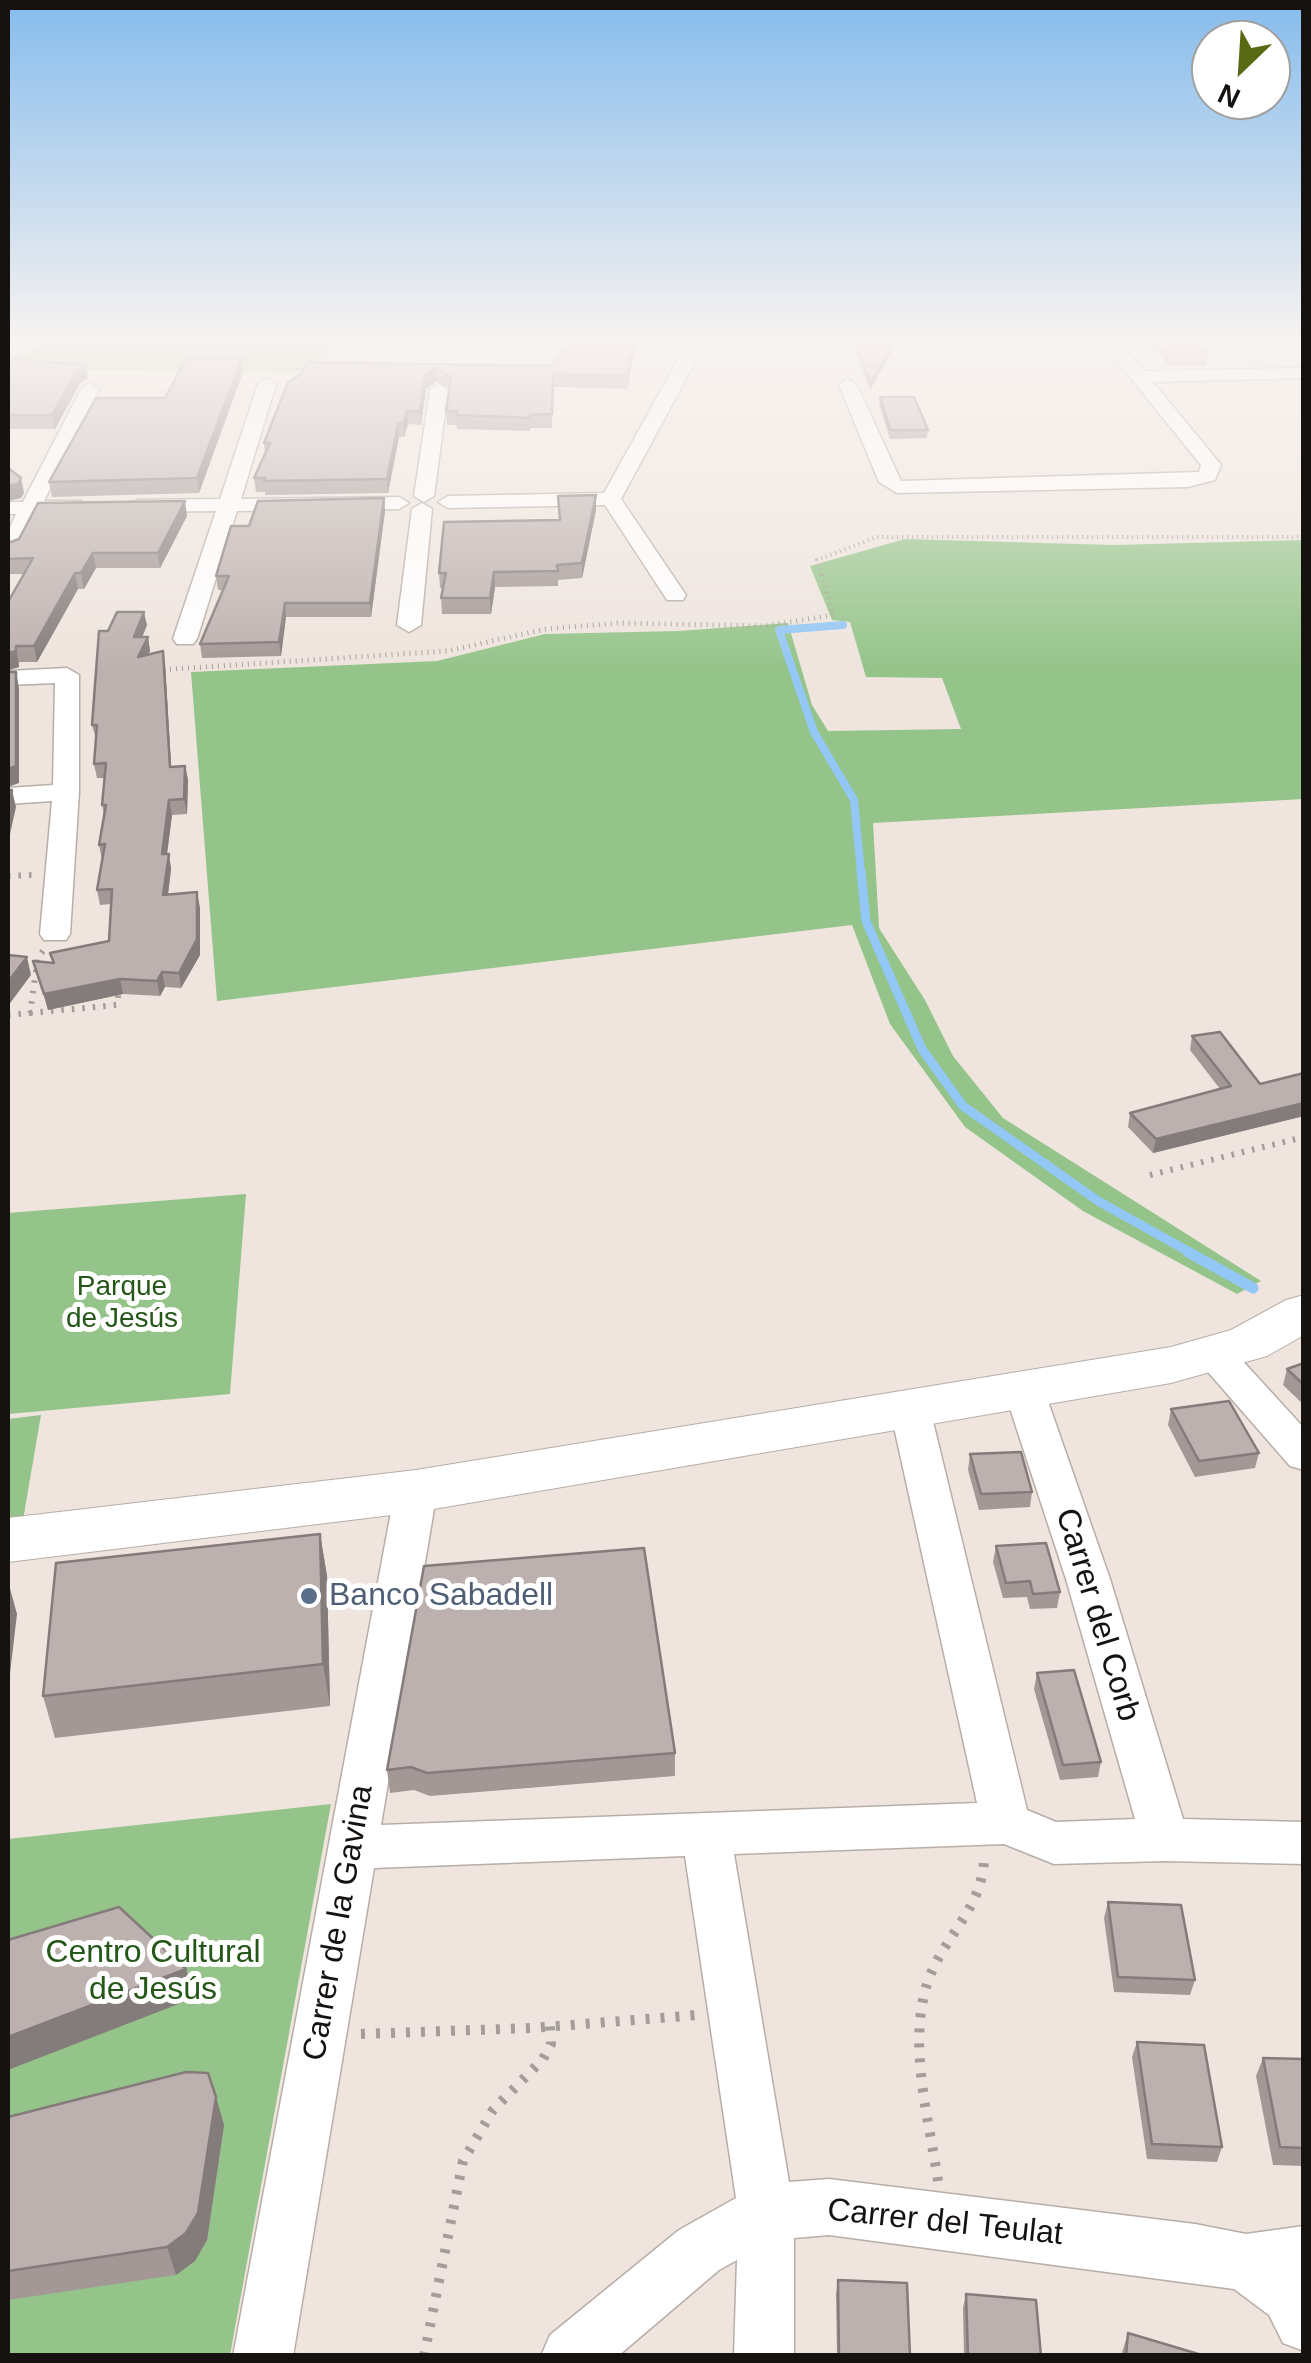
<!DOCTYPE html>
<meta charset="utf-8">
<style>
body{margin:0}
#map{position:relative;width:1311px;height:2363px;overflow:hidden;background:#efe5de;font-family:Arial,sans-serif}
canvas{display:block}
.frame{position:absolute;inset:0;border:10px solid #151210;pointer-events:none}
.north{position:absolute;left:1191px;top:20px;width:100px;height:100px;box-sizing:border-box;background:#fff;border:2px solid #a1a09f;border-radius:50%;rotate:205deg;font-size:28px;font-weight:700;line-height:40px;text-align:center;color:#151210}
.north::after{content:'';display:block;margin:auto;width:35px;height:45px;background:#586913;clip-path:polygon(50% 0,100% 100%,50% 72%,0 100%)}
</style>
<div id="map">
<canvas width="1311" height="2363"></canvas>
<div class="frame"></div>
<div class="north">N</div>
</div>
<script>
const ctx = document.querySelector('canvas').getContext('2d');
ctx.lineJoin = 'round';
function fillPath(path, color) { ctx.fillStyle = color; ctx.fill(path, 'evenodd'); }
function strokePath(path, color, width, dash) { ctx.strokeStyle = color; ctx.lineWidth = width; ctx.lineCap = dash ? 'butt' : 'round'; ctx.setLineDash(dash || []); ctx.stroke(path); }
function write(font, color, halo, rows, align = 'center') {
  ctx.font = font + ' Arial,sans-serif'; ctx.lineWidth = 10; ctx.setLineDash([]); ctx.textBaseline = 'middle'; ctx.strokeStyle = halo; ctx.fillStyle = color; for (const [text, x, y, turn = 0] of rows) {
    ctx.save(); ctx.translate(x, y); ctx.rotate((+turn || 0) * Math.PI / 180); ctx.textAlign = isNaN(turn) ? turn : align; if (halo) ctx.strokeText(text, 0, 0); ctx.fillText(text, 0, 0); ctx.restore();
  }
}
fillPath(new Path2D(`
 M52 340H335L309 371 8 370V358Z
 M905 539 1114 545 1303 540V799L873 823 879 928 925 1000 953 1056 1003 1118 1261 1281 1237 1294 1083 1211 965 1127 890 1024 852 925 217 1001 191 672 437 661 545 634 678 631 788 623 812 705 828 731 961 729 942 678 866 677 850 622 832 620 810 566Z
 M246 1194 230 1394 8 1414V1213Z
 M41 1415 23 1520 8 1521V1419Z
 M331 1804 230 2355H8V1839Z`), '#94c489');
strokePath(new Path2D(`
 M843 625 779 630 814 732 854 800 861 873`), '#93c7f5', 8);
strokePath(new Path2D(`
 M861 871 866 921 922 1049 963 1106 1098 1201 1193 1254`), '#93c7f5', 9);
strokePath(new Path2D(`
 M1188 1252 1253 1288`), '#93c7f5', 11);
const street = new Path2D(`
 M471 340 461 346 452 341 453 340Z
 M689 340H707L621 499 686 595 683 600H667L605 505 448 508 438 502 448 496 604 493Z
 M1100 340H1118L1144 371 1304 368V378L1153 382 1221 465 1215 480 1188 487 897 493 879 482 839 385 848 379 857 385 901 481 1199 472 1201 465Z
 M267 378 276 384 241 499 399 497 409 503 399 509 237 511 197 639 193 644H177L173 639 216 511 138 512 128 506 138 500 220 499 258 384Z
 M90 383 99 389 44 501H81L91 507 81 513 38 514 19 552 8 558V532L16 514H8V502H23L81 389Z
 M439 384 448 390 434 496 424 502 414 496 430 390Z
 M422 503 432 509 421 625 409 632 397 625 412 509Z
 M67 668 79 675V792L70 934 66 940H44L40 934 52 801 8 804V788L53 785 55 683 8 685V671Z
 M1215 1342 1229 1346 1304 1428V1470L1290 1466 1201 1364 1196 1355 1201 1346Z
 M1024 1376 1038 1380 1044 1390 1110 1579 1183 1819 1304 1822V1864L1165 1861 1054 1864 1004 1844 734 1854 789 2182 829 2179 1195 2224 1246 2234 1304 2226V2351L1283 2343 1269 2315 1234 2289 829 2235 794 2238V2356H734L737 2260 719 2270 618 2356H541L550 2335 679 2230 736 2198 685 1856 374 1868 293 2356H233L395 1491 401 1480 416 1476 431 1480 437 1491 381 1825 977 1803 890 1409 896 1399 910 1395 924 1399 930 1409 1027 1810 1056 1822 1135 1819 1066 1579 1004 1390 1010 1380Z`);
const secondary = new Path2D(`
 M1304 1295V1335L1267 1356 1171 1383 416 1512 8 1562V1518L416 1470 1171 1347 1231 1330 1286 1300Z`);
strokePath(street, '#b7aea7', 3);
strokePath(secondary, '#b7aea7', 2);
strokePath(new Path2D(`
 M1058 343H1087
 M821 575 817 560 877 537H1304`), '#a59d98', 4, [1, 4]);
strokePath(new Path2D(`
 M158 670 447 651 546 629 617 623 765 626 833 615 821 572`), '#a59d98', 5, [1, 5]);
strokePath(new Path2D(`
 M8 876 33 875
 M30 1013 117 1005 119 988
 M8 1015 30 1013 38 957 43 951
 M1150 1175 1304 1137`), '#a59d98', 6, [2.5, 8]);
strokePath(new Path2D(`
 M361 2034 532 2028 698 2015
 M938 2181C929 2119 907 2043 928 1981 944 1935 984 1908 984 1856
 M424 2356 463 2161 493 2110 543 2059 551 2044 550 2026`), '#a59d98', 10, [4, 11]);
fillPath(street, '#fff');
fillPath(secondary, '#fff');
fillPath(new Path2D(`
 M637 340 627 389 553 387 552 428H530V431L457 429V425H447L446 411 449 389 437 381 426 389 421 425 408 424 404 437H399L388 493 265 495V492H256L254 478 265 453 264 443 308 362 551 366Z
 M851 340H898L870 390Z
 M1147 340H1197L1208 355 1206 365H1169Z
 M8 359 86 365 88 378 80 383 55 429H8Z
 M243 372 199 493 52 497 49 482 165 398Z
 M880 397 928 430 927 438 890 439 879 405Z
 M558 496 596 510 582 578 558 580V586L495 587 491 614H442L441 598 443 588H440L439 573 559 520Z
 M384 498 385 511 371 617H286L281 656 202 658 200 644 223 590H218L216 576 249 526Z
 M187 516 160 568H96L84 589H78L37 662H19V667L8 670V602L24 574H8V543Z
 M147 625 142 637H148L150 651 148 654 165 664 171 767 185 766 188 780 187 814 172 815 167 854H169L171 869 168 895 200 908V955L181 988 165 987 160 996 123 994 48 1010 33 961 53 963 50 953 109 941 111 904 100 905 97 890 102 860 99 845 104 815 102 805 105 778H97L94 764 96 739 92 725 108 631Z
 M1192 1036 1260 1084 1304 1073V1116L1153 1153 1128 1127 1130 1113 1220 1089 1190 1050Z
 M1304 1363V1405L1283 1385 1287 1369Z
 M1171 1409 1259 1453 1255 1468 1195 1477 1168 1425Z
 M970 1454 1032 1492 1030 1507 979 1510 968 1470Z
 M320 1534 327 1576 330 1706 55 1738 43 1696Z
 M996 1546 1060 1592 1057 1608 1030 1609 1027 1597 1003 1598 993 1562Z
 M424 1566 675 1753V1776L430 1796 414 1790 390 1793 387 1770Z
 M1037 1673 1101 1762 1098 1777 1060 1780 1034 1689Z
 M1108 1902 1195 1980 1190 1995 1114 1992 1104 1918Z
 M1137 2042 1222 2147 1217 2162 1147 2159 1132 2057Z
 M1263 2058 1304 2059V2166L1273 2165 1256 2076Z
 M216 2097 224 2125 207 2240 195 2261 176 2275 8 2300V2117Z
 M838 2280 910 2356H837L836 2294Z
 M966 2294 1041 2356H964L963 2308Z
 M1128 2333 1205 2356H1121Z`), '#a39896');
fillPath(new Path2D(`
 M634 340H637L627 389V376Z
 M894 340H898L870 390 871 383Z
 M242 358 243 372 199 493 197 478Z
 M86 365 88 378 80 383 55 429 52 415 77 370Z
 M436 368 437 381 426 389 421 425 420 411 425 376Z
 M407 411 408 424 404 437 403 424Z
 M398 424 399 437 388 493 387 479Z
 M21 478 24 493 21 498 8 501V486Z
 M596 495V510L582 578V563Z
 M384 498 385 511 371 617 370 603Z
 M185 501 187 516 160 568 158 553Z
 M93 553 96 568 84 589 81 573Z
 M494 572 495 587 491 614 490 598Z
 M75 573 78 589 37 662 34 646Z
 M285 603 286 617 281 656 279 642Z
 M144 612 147 625 137 650 134 637Z
 M148 637 150 651 140 671 138 657Z
 M16 646 19 667 8 670V653Z
 M163 651 165 664 172 782 170 767Z
 M16 672 19 688V783L8 787V769Z
 M185 766 188 780 187 814 184 799Z
 M12 790 16 807 8 843V809Z
 M169 800 172 815 165 869 162 854Z
 M169 854 171 869 166 910 163 895Z
 M197 892 200 908V955L181 988 179 973Z
 M27 957 31 975 8 1006V982Z
 M162 972 165 987 160 996 157 981Z
 M120 979 123 994 48 1010 44 994Z
 M1304 1103V1116L1153 1153 1156 1139Z
 M320 1534 327 1576 330 1706 323 1664Z
 M8 1581 17 1614 8 1691Z
 M186 1969 194 1998 8 2070V2037Z
 M216 2097 224 2125 207 2240 195 2261 176 2275 167 2247Z`), '#847c7a');
const building = new Path2D(`
 M571 340H634L627 376 553 374 552 414 530 415V418L457 415V411H446L451 377 436 368 425 376 420 411H407L403 424H398L387 479 264 481 265 478H254L270 443H264L288 382 301 374 308 362 551 366Z
 M854 340H894L871 383Z
 M1157 340H1197L1208 355H1171Z
 M242 358 197 478 49 482 96 398H165L186 359Z
 M8 359 86 365 77 370 52 415H8Z
 M880 397H914L928 430H890Z
 M8 468 21 478 18 484 8 486Z
 M596 495 582 563 557 565 558 571 494 572 490 598H441L446 573H439L444 522 560 520 558 496Z
 M384 498 370 603H285L279 642 200 644 229 576H216L231 526H249L258 501Z
 M185 501 158 553H93L81 573H75L34 646H16V651L8 653V602L33 558 8 559V543L19 539 38 503Z
 M117 612H144L134 637H148L138 657 163 651 170 767 185 766 184 799 169 800 162 854H169L163 895 197 892V939L179 973 162 972 157 981 120 979 44 994 33 961 54 963 50 953 109 941 112 889 97 890 105 844 99 845 106 805H102L106 763 94 764 97 725H92L99 631H108Z
 M8 672H16V766L8 769Z
 M8 790H12L8 809Z
 M8 955 27 957 8 982Z
 M1220 1032 1260 1084 1304 1073V1103L1156 1139 1130 1113 1231 1086 1192 1036Z
 M1304 1363V1385L1287 1369Z
 M1229 1401 1259 1453 1199 1461 1171 1409Z
 M1021 1452 1032 1492 981 1494 970 1454Z
 M320 1534 323 1664 43 1696 56 1563Z
 M1046 1543 1060 1592 1033 1594 1030 1581 1006 1583 996 1546Z
 M644 1548 675 1753 427 1773 411 1767 387 1770 424 1566Z
 M1074 1670 1101 1762 1063 1765 1037 1673Z
 M1108 1902 1181 1905 1195 1980 1118 1977Z
 M119 1907 186 1969 8 2037V1940Z
 M1137 2042 1204 2045 1222 2147 1152 2144Z
 M1263 2058 1304 2059V2148L1280 2147Z
 M186 2072 208 2073 216 2097 198 2213 186 2233 167 2247 8 2271V2117Z
 M838 2280 907 2283 910 2356H839Z
 M966 2294 1036 2300 1041 2356H968Z
 M1128 2333 1205 2356H1126Z`);
fillPath(building, '#bdb1af');
strokePath(building, '#847c7a', 2.5);
const sky = ctx.createLinearGradient(0, 0, 0, 671);
sky.addColorStop(0, '#86bced');
sky.addColorStop(0.51, '#f8f3f0');
sky.addColorStop(1, '#f8f3f000');
ctx.fillStyle = sky;
ctx.fillRect(0, 0, 1311, 671);
for (const [x, y, r, color] of [
 [309,1596,10,"#5c6f8a"]
]) { const dot = new Path2D(); dot.arc(x, y, r, 0, 2 * Math.PI); ctx.fillStyle = color; ctx.fill(dot); strokePath(dot, '#fff', 4); }
write('28px', '#255818', '#fff', [
 ["Parque",122,1287],
 ["de Jesús",122,1319]
]);
write('32px', '#4e5e75', '#fff', [
 ["Banco Sabadell",329,1596]
], 'left');
write('32px', '#151210', '#fff', [
 ["Carrer del Corb",1097,1615,73],
 ["Carrer de la Gavina",339,1923,-80],
 ["Carrer del Teulat",945,2223,6]
]);
write('32px', '#255818', '#fff', [
 ["Centro Cultural",153,1953],
 ["de Jesús",153,1990]
]);
</script>
